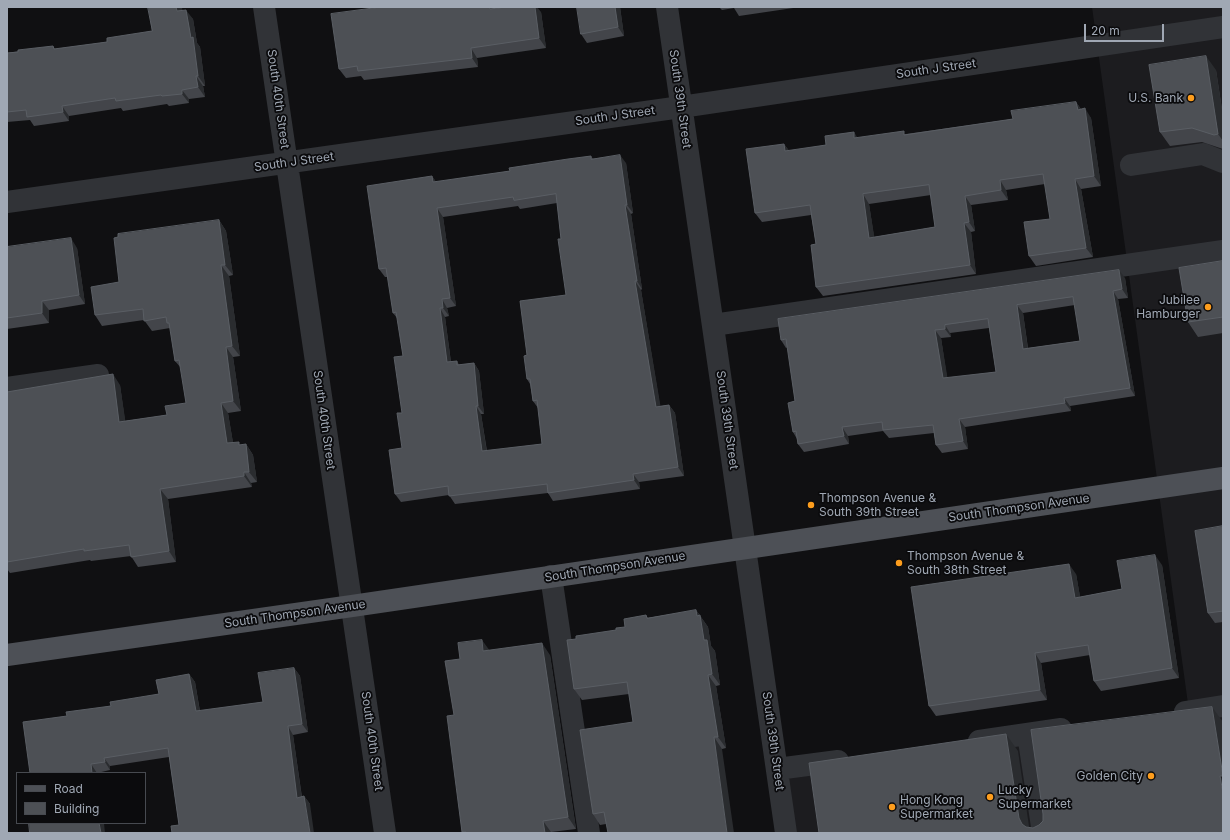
<!DOCTYPE html>
<style>
body{margin:0}
#map{position:relative;width:1230px;height:840px;overflow:hidden;background:#101012;font-family:Inter,sans-serif}
canvas{display:block}
.frame{position:absolute;inset:0;border:8px solid #a0a8b4;pointer-events:none}
.legend{position:absolute;left:16px;top:772px;width:130px;height:52px;box-sizing:border-box;background:#0b0b0d;border:1px solid #474a50;margin:0;padding:5px 7px;list-style:none;font-size:12px;color:#a0a8b4}
.legend li{display:flex;align-items:center;gap:8px;height:20px}
.legend b{width:20px;border:1px solid #474a50}
.scale{position:absolute;left:1084px;top:24px;width:80px;height:18px;box-sizing:border-box;border:2px solid #a0a8b4;border-top:0;padding-left:5px;font-size:12px;line-height:14px;white-space:nowrap;color:#a0a8b4;-webkit-text-stroke:3px #0b0b0d;paint-order:stroke}
</style>
<div id="map">
<canvas width="1230" height="840"></canvas>
<div class="frame"></div>
<ul class="legend">
<li><b style="height:5px;background:#4d5056"></b>Road</li>
<li><b style="height:11px;background:#4d5055"></b>Building</li>
</ul>
<div class="scale">20 m</div>
</div>
<script>
const ctx = document.querySelector('canvas').getContext('2d');
ctx.lineJoin = 'round';
function fillPath(path, color) { ctx.fillStyle = color; ctx.fill(path, 'evenodd'); }
function strokePath(path, color, width, dash) { ctx.strokeStyle = color; ctx.lineWidth = width; ctx.lineCap = dash ? 'butt' : 'round'; ctx.setLineDash(dash || []); ctx.stroke(path); }
function write(font, color, halo, rows, align = 'center') {
  ctx.font = font + ' Inter,sans-serif'; ctx.lineWidth = 3.5; ctx.setLineDash([]); ctx.textBaseline = 'middle'; ctx.strokeStyle = halo; ctx.fillStyle = color; for (const [text, x, y, turn = 0] of rows) {
    ctx.save(); ctx.translate(x, y); ctx.rotate((+turn || 0) * Math.PI / 180); ctx.textAlign = isNaN(turn) ? turn : align; if (halo) ctx.strokeText(text, 0, 0); ctx.fillText(text, 0, 0); ctx.restore();
  }
}
fillPath(new Path2D(`
 M1092 7H1223V833H786L777 769 1189 711Z`), '#1c1c1f');
strokePath(new Path2D(`
 M264 7 385 833
 M667 7 786 833
 M1131 165 1203 154 1223 162
 M7 202 681 107 1223 27
 M713 325 1223 251
 M7 388 98 375
 M551 576 589 833
 M1185 712 1223 706
 M1028 734 1043 833
 M979 741 1061 729
 M777 769 838 761`), '#313337', 22);
strokePath(new Path2D(`
 M7 655 352 606 1223 478`), '#4d5056', 22);
fillPath(new Path2D(`
 M577 7H620L624 36 587 43 581 34Z
 M719 7H800L739 16 734 8 722 10Z
 M495 9 541 12 546 48 477 58 478 67 364 80 361 76 346 78 339 69Z
 M182 10 193 19 197 43 200 47 205 86H203L205 97 189 99V103L169 106 167 104 123 111 121 108 69 116V121L34 126 30 120 7 122V53L53 46 55 49 107 42 152 31Z
 M1216 70 1223 116V149L1202 142 1170 146 1160 132Z
 M1076 102 1081 109 1091 118 1101 186 1081 189 1093 257 1036 266 1029 256 1050 219 1045 184 1006 190 1008 200 971 205 975 231 971 232 976 274 823 296 816 287V244L811 215 762 222 755 213 784 144 789 151 826 145 857 138 906 134 1013 119ZM931 195 935 227 874 237 869 204Z
 M591 156 593 159 626 163 633 213 631 214 642 289 641 290 660 406 669 405 675 413 684 476 639 482 640 489 553 501 548 493 455 504 449 495 401 502 395 494 402 448V413L403 356 397 318 393 313 388 277H385L379 269 432 176 436 182 510 171ZM557 203 561 239 566 295 527 355V379L530 384 533 401 538 408 542 444 487 451 481 414H484L479 371 474 363 459 365 457 361 451 362 445 317 449 316 447 308 456 306 443 217 518 206 520 209Z
 M219 220 226 231 233 275 229 276 240 356 233 357 241 411 228 413 233 443 241 445 246 444 253 455 257 482 251 483 252 487 168 499 176 562 138 567 131 556 91 561 90 560 10 573 7 569V392L120 385 125 421 167 415 186 403 181 368 175 361 170 328 152 331 144 320 102 326 95 315 119 282Z
 M7 247 77 248 85 304 49 310V323L7 329Z
 M1223 261V333L1198 337 1188 322Z
 M1125 278 1128 298 1118 299 1135 396 1070 406 1071 411 965 427 968 449 942 453 936 445 934 433 889 438 883 431 848 436 849 444 804 452 798 444 797 439 793 432 795 401 788 347 786 348 781 340ZM1075 305 1080 341 1028 348 1023 313ZM989 328 996 372 947 378 941 338 951 337 950 333Z
 M1223 526V622L1215 623 1208 613Z
 M1162 565 1179 678 1101 691 1094 681 1090 655 1041 663 1047 700 936 716 929 706 1076 574 1080 597 1122 589Z
 M696 610 708 627 711 646 715 651 720 685 716 686 726 748 722 749 606 824 600 825 593 814 633 722 629 694 582 700 574 689 576 639 616 630 625 627 646 615 648 618Z
 M489 650 550 655 576 829 551 832V833H463L462 832 454 715 460 659Z
 M294 668 300 676 308 732 293 735 302 797 304 796 310 804 179 825 169 757 110 766V770L97 773H30L67 716 159 694 189 674 195 682 200 711 263 702Z`), '#43454a');
fillPath(new Path2D(`
 M176 7H182L184 21 177 11Z
 M489 7H495L496 19 490 9Z
 M535 7H537L541 12 546 48 539 38Z
 M615 7H620L624 36 618 27Z
 M186 10 193 19 197 43 200 47 205 86 198 76 191 38Z
 M471 48 477 58 478 67 472 58Z
 M1206 56 1216 70 1223 116V141L1218 134Z
 M196 76 203 86 205 97 198 87Z
 M182 90 189 99V103L182 94Z
 M1076 102 1083 112 1078 110Z
 M62 106 69 116V121L63 112Z
 M1085 108 1091 118 1101 186 1094 176Z
 M854 132 860 142 854 138Z
 M784 144 791 153 785 151Z
 M620 155 626 163 633 213 627 205Z
 M432 176 438 185 433 182Z
 M1075 179 1081 189 1093 257 1086 248Z
 M1000 180 1006 190 1008 200 1001 190Z
 M863 194 869 204 876 247 869 238Z
 M965 196 971 205 975 231 969 222Z
 M625 205 631 214 642 289 637 281Z
 M437 208 443 217 456 306 450 298Z
 M219 220 226 231 233 275 225 265Z
 M964 223 971 232 976 274 970 265Z
 M71 238 77 248 85 304 79 295Z
 M221 265 229 276 240 356 232 346Z
 M1119 270 1125 278 1128 298 1122 289Z
 M635 281 641 290 662 415 656 407Z
 M1113 291 1118 299 1135 396 1130 388Z
 M442 299 447 308 449 316 443 308Z
 M42 301 49 310V323L42 313Z
 M1017 305 1023 313 1029 357 1023 349Z
 M440 308 445 317 452 371 447 362Z
 M945 325 950 333 951 337 945 329Z
 M935 330 941 338 949 387 943 378Z
 M226 347 233 357 241 411 233 401Z
 M474 363 479 371 484 414 478 406Z
 M113 374 120 385 127 432 119 422Z
 M1064 398 1070 406 1071 411 1065 403Z
 M221 403 228 413 235 454 227 443Z
 M669 405 675 413 684 476 678 467Z
 M476 406 481 414 488 460 482 451Z
 M959 419 965 427 968 449 963 441Z
 M842 427 848 436 849 444 844 436Z
 M246 444 253 455 257 482 249 472Z
 M244 472 251 483 252 487 244 476Z
 M633 474 639 482 640 489 634 480Z
 M160 489 168 499 176 562 169 551Z
 M1155 555 1162 565 1179 678 1172 668Z
 M1069 564 1076 574 1082 607 1075 598Z
 M696 610 708 627 711 646 715 651 720 685 712 674 704 640 697 616Z
 M482 640 490 651H483Z
 M542 643 550 655 576 829 568 817Z
 M1035 653 1041 663 1047 700 1040 690Z
 M294 668 300 676 308 732 302 724Z
 M189 674 195 682 201 719 196 711Z
 M708 675 716 686 726 748 718 737Z
 M1212 707 1223 722V777V776Z
 M288 726 293 735 303 806 297 798Z
 M1006 734 1018 751 1030 833 1022 824 1019 818Z
 M714 737 722 749 734 833H727Z
 M104 758 110 766V770L105 762Z
 M91 764 97 773H92Z
 M1220 776 1223 780V793Z
 M304 796 310 804 314 833H310Z
 M543 821 551 832V833H545Z
 M99 823H104L105 833H101Z`), '#2a2c2f');
const building = new Path2D(`
 M148 7H176L177 11 186 10 191 38 193 37 198 76H196L198 87 182 90V94L162 96 161 95 116 101 115 98 62 106 63 112 27 117 26 110 7 112V53L18 52V50L53 46 54 49 107 42V38L152 31Z
 M381 7H489L490 9 506 7H535L539 38 471 48 472 58 358 71 357 66 339 69 331 14Z
 M577 7H615L618 27 581 34Z
 M1206 56 1218 134 1214 135 1192 128 1160 132 1149 65Z
 M1076 102 1078 110 1085 108 1094 176 1075 179 1086 248 1029 256 1024 222 1050 219 1043 174 1000 180 1001 190 965 196 969 222 964 223 970 265 816 287 811 245 816 244 810 205 755 213 746 149 784 144 785 151 826 145 825 136 854 132V138L904 131V135L1013 119 1011 111ZM929 185 935 227 869 238 863 194Z
 M620 155 627 205H625L637 281H635L656 407 669 405 678 467 633 474 634 480 548 493 547 484 449 496 448 486 395 494 389 450 402 448 397 413H402L394 357 403 356 396 312 393 313 386 268 379 269 367 186 432 176 433 182 510 171 509 168 568 159 591 156V159ZM556 194 561 239H558L566 295 520 301 527 355 524 356 527 379H530L533 401 537 400 542 444 482 451 476 406H478L474 363 457 365V361L447 362 440 308H443L442 299 450 298 437 208 513 197 514 200Z
 M219 220 225 265H221L232 346 226 347 233 401 221 403 227 443 239 442V445L246 444 249 472H244V476L160 489 169 551 131 557 129 545 84 551V549L7 562V392L113 374 119 422 167 415 165 406 186 403 179 360 175 361 169 323H167L166 317 144 321 143 309 95 315 91 287 119 282 114 238 118 237V234Z
 M71 238 79 295 42 301V313L7 318V247Z
 M1223 261V317L1188 322 1179 268Z
 M1119 270 1122 289 1113 291 1130 388 1064 398 1065 403 959 419 963 441 936 445 933 425 883 430 882 422 842 427 844 436 798 444 796 431 793 432 788 403 795 401 786 339 781 340 778 319ZM1073 297 1080 341 1023 349 1017 305ZM988 319 996 372 943 378 935 330 945 329V325Z
 M1223 526V611L1208 613 1195 531Z
 M1155 555 1172 668 1094 681 1088 645 1035 653 1040 690 929 706 911 587 1069 564 1075 598 1122 589 1117 561Z
 M696 610 697 616 700 615 704 640H707L712 674 708 675 718 737H714L727 833H608L604 812 593 814 580 730 633 722 627 682 574 689 567 640 576 639V636L616 630V628L625 627 624 619 646 615 647 618Z
 M482 640 483 651 542 643 568 817 543 821 545 833H466V832H462L447 716 454 715 445 661 460 659 458 643Z
 M294 668 302 724 288 726 297 798 304 796 310 833H172L171 826 179 825 168 748 104 758 105 762 91 764 92 773H30L23 722 67 716 66 712 111 706 110 702 159 694 156 680 189 674 196 711 263 702 258 673Z
 M1212 707 1223 776H1220L1223 793V833H819L809 763 1006 734 1019 818 1022 824 1026 827 1033 828 1039 825 1043 821V814L1031 730Z
 M29 823H99L101 833H30Z`);
fillPath(building, '#4d5055');
strokePath(building, '#5a5e64', 1);
for (const [x, y, r, color] of [
 [1191,98,4,"#fd9d1d"],
 [1208,307,4,"#fd9d1d"],
 [811,505,4,"#fd9d1d"],
 [899,563,4,"#fd9d1d"],
 [1151,776,4,"#fd9d1d"],
 [990,797,4,"#fd9d1d"],
 [892,807,4,"#fd9d1d"]
]) { const dot = new Path2D(); dot.arc(x, y, r, 0, 2 * Math.PI); ctx.fillStyle = color; ctx.fill(dot); strokePath(dot, '#0b0b0d', 1.5); }
write('12px', '#a0a8b4', '#0b0b0d', [
 ["South J Street",936,69,-8],
 ["South 40th Street",278,99,82],
 ["South 39th Street",680,99,82],
 ["South J Street",615,116,-8],
 ["South J Street",294,162,-8],
 ["South 40th Street",324,420,82],
 ["South 39th Street",727,420,82],
 ["South Thompson Avenue",1019,508,-8],
 ["South Thompson Avenue",615,567,-9],
 ["South Thompson Avenue",295,614,-8],
 ["South 40th Street",372,741,82],
 ["South 39th Street",773,741,82]
]);
write('12px', '#a0a8b4', '#0b0b0d', [
 ["U.S. Bank",1183,98,"right"],
 ["Jubilee",1200,300,"right"],
 ["Hamburger",1200,314,"right"],
 ["Thompson Avenue &",819,498],
 ["South 39th Street",819,512],
 ["Thompson Avenue &",907,556],
 ["South 38th Street",907,570],
 ["Golden City",1143,776,"right"],
 ["Lucky",998,790],
 ["Supermarket",998,804],
 ["Hong Kong",900,800],
 ["Supermarket",900,814]
], 'left');
</script>
